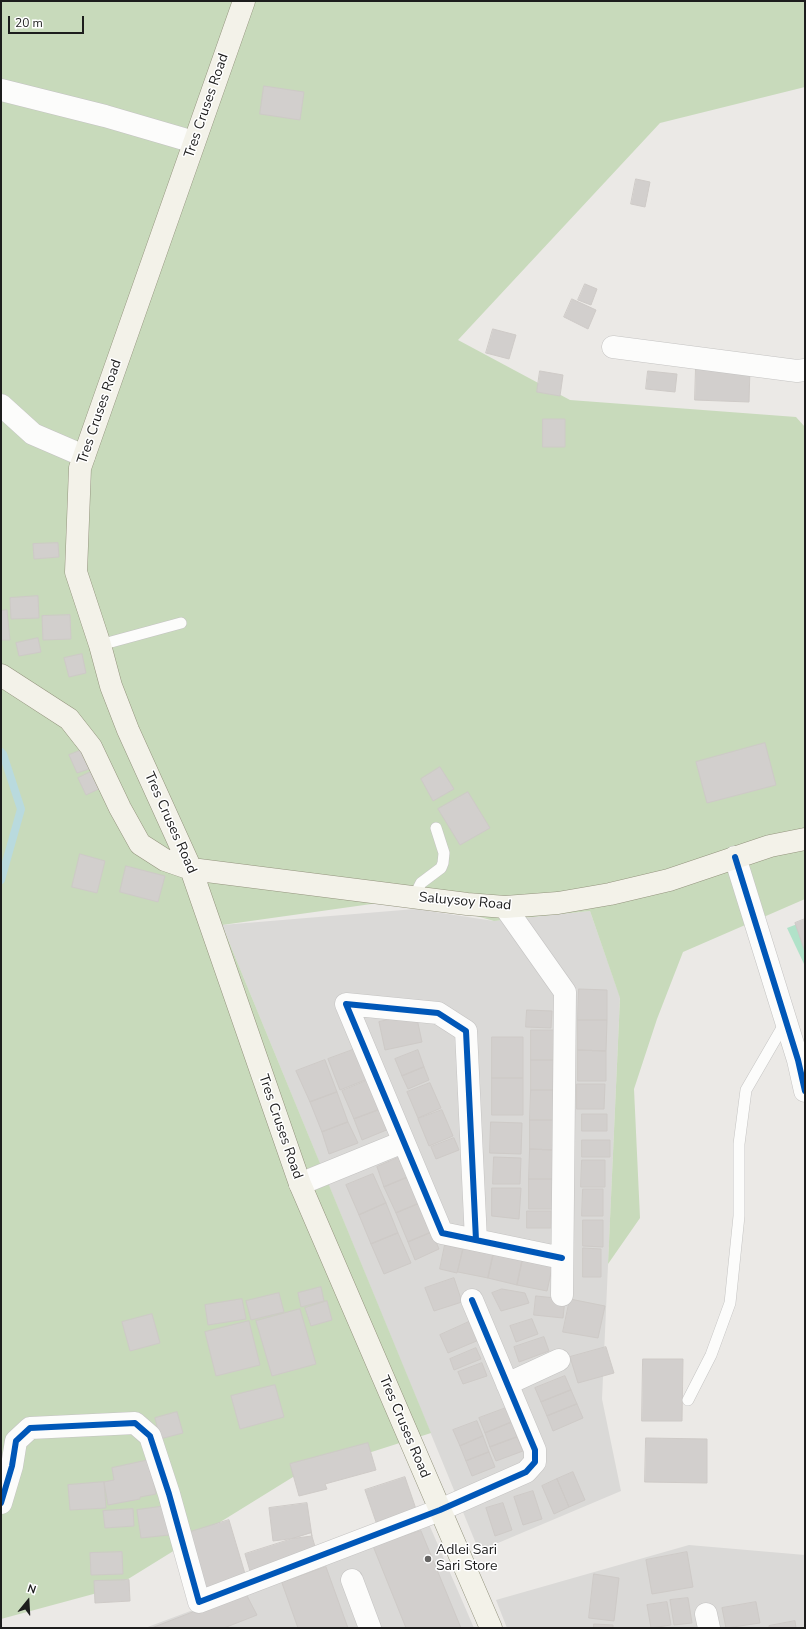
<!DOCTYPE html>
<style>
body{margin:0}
#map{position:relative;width:806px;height:1629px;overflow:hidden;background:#ebe9e6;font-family:"Nunito Sans",sans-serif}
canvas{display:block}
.frame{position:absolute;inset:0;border:2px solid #1d1d1d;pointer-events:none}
.north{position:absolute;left:8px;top:1581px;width:40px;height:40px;-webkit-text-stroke:3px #fff;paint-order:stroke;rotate:18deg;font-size:11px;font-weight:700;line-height:16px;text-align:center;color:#1d1d1d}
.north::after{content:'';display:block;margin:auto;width:14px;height:18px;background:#1d1d1d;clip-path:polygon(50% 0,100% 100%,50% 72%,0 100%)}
.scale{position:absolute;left:8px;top:16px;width:76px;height:18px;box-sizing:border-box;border:2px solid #1d1d1d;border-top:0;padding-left:5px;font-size:12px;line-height:14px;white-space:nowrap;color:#1d1d1d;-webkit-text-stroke:3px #fff;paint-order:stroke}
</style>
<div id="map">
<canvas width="806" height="1629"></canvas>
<div class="frame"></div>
<div class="north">N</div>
<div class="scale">20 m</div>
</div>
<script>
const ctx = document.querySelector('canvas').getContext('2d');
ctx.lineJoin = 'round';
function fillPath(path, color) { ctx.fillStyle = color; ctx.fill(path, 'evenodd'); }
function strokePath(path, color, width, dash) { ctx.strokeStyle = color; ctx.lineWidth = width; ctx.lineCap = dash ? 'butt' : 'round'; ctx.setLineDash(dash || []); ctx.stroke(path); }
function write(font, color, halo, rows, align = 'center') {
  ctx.font = font + ' "Nunito Sans",sans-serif'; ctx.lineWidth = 3; ctx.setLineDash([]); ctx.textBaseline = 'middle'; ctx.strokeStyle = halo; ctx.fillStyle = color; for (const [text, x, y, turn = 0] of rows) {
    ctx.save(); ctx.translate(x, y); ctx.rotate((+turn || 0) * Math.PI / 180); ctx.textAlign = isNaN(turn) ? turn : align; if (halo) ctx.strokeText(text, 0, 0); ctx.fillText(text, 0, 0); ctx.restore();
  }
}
fillPath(new Path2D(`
 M415 909 494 921 590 911 620 997 602 1399 621 1491 479 1551 222 925Z
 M428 1522 474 1628H145Z
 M689 1545 805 1555V1628H507L496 1600Z`), '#dad9d7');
fillPath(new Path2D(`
 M1 1H805V87L660 123 458 340 570 400 796 417 805 427V899L683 952 657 1019 634 1089 640 1218 608 1264 620 998 590 911 494 921 414 898 222 925 431 1433 293 1477 112 1589 1 1619Z`), '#c8dabb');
fillPath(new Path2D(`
 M805 921V966L787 928Z`), '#b1e2c9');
strokePath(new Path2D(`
 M1 752 3 754 21 809 1 880`), '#b9dade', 8);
const building = new Path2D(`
 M264 86 304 92 300 120 260 114Z
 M636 179 650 182 645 207 631 204Z
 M585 284 597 289 591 305 578 300Z
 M572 299 596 310 588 329 564 317Z
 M493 329 516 335 509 359 486 353Z
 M696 366 750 368 749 402 695 400Z
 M540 371 563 375 560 396 537 392Z
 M648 371 677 374 675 392 646 389Z
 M543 419H565V447H543Z
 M58 543 59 557 34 559 33 544Z
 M38 596 39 618 11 619 10 598Z
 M7 610 10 640H1V611Z
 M70 615 71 639 43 640 42 616Z
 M38 638 41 652 19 656 16 643Z
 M82 654 86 673 69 677 64 658Z
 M765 743 776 785 707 803 696 762Z
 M87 748 95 767 77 773 69 755Z
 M440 767 454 789 433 801 421 779Z
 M97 769 105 786 86 795 78 778Z
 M468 792 490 828 460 845 438 809Z
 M80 854 105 861 97 893 72 887Z
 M126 866 165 876 158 902 120 892Z
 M805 919V952L795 923Z
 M579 989 607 990V1020H578Z
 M527 1010 552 1011 551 1028 526 1027Z
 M416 1014 422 1042 385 1050 379 1022Z
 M578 1020H607L606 1051 578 1050Z
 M531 1030H555V1060H531Z
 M492 1037H523V1078H492Z
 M358 1048 370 1078 340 1090 328 1059Z
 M418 1050 424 1067 402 1076 395 1059Z
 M578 1050 606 1051V1081H578Z
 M325 1060 337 1092 310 1102 296 1071Z
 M531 1060H555L554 1090H531Z
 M424 1067 429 1080 408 1089 402 1076Z
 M492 1078H523V1115H492Z
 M369 1080 381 1109 354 1119 342 1091Z
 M430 1083 441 1108 418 1118 407 1092Z
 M577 1084H605L604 1109H577Z
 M531 1090H554V1120H530Z
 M337 1092 348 1122 322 1132 310 1102Z
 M381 1109 389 1129 362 1140 354 1119Z
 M442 1110 453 1136 429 1146 418 1119Z
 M582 1114H607V1131H582Z
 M530 1120H554V1150L530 1149Z
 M348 1122 358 1143 329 1154 322 1132Z
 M491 1122 522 1123 521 1154 490 1153Z
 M454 1138 459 1150 436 1159 431 1147Z
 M582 1140H610V1157H582Z
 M530 1149 554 1150 553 1179H529Z
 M400 1157 408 1177 384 1187 377 1167Z
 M494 1157 521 1158 520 1184H493Z
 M582 1160H605V1187H581Z
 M373 1174 386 1203 359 1215 346 1185Z
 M408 1177 420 1203 396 1213 384 1187Z
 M529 1179H553V1209H529Z
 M492 1188H521L519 1219 492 1216Z
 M583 1189H603V1216H582Z
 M386 1203 398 1233 371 1244 359 1215Z
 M420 1203 432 1232 408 1242 396 1213Z
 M527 1211H551V1228H527Z
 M583 1220H603V1247L583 1246Z
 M432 1232 439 1249 415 1260 408 1242Z
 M398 1233 411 1263 384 1274 371 1244Z
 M445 1245 463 1249 457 1273 440 1269Z
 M464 1245 494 1251 488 1278 458 1272Z
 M583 1248 601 1249V1277H583Z
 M494 1251 523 1257 517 1285 488 1278Z
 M523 1257 553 1264 547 1291 517 1285Z
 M454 1278 462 1302 434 1311 425 1288Z
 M321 1287 324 1301 301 1307 298 1293Z
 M502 1289 525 1293 529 1303 501 1311 492 1293Z
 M279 1293 284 1312 251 1320 246 1301Z
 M536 1296 565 1299 563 1318 534 1315Z
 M242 1299 246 1319 208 1325 205 1305Z
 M570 1299 605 1306 598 1338 563 1332Z
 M327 1301 332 1320 311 1326 305 1308Z
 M300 1309 316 1364 272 1376 256 1321Z
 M152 1314 160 1343 130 1351 122 1322Z
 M532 1319 538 1334 516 1342 510 1326Z
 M249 1321 260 1365 216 1376 205 1332Z
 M471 1321 479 1340 448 1353 440 1335Z
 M544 1337 549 1351 519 1362 514 1347Z
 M606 1347 614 1373 578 1383 570 1357Z
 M476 1348 481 1359 454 1370 450 1359Z
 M643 1359H683L682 1421H642Z
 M482 1363 487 1376 463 1384 458 1372Z
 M565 1376 571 1390 541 1402 535 1388Z
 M275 1385 284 1417 240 1429 231 1396Z
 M571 1390 577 1404 547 1416 541 1402Z
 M577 1404 583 1418 553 1431 547 1416Z
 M506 1408 512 1422 485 1433 479 1418Z
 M177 1412 183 1433 160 1439 155 1418Z
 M477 1421 483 1436 460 1446 453 1430Z
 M512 1422 517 1437 490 1447 485 1433Z
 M483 1436 489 1452 466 1461 460 1446Z
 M517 1437 523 1451 496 1461 490 1447Z
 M646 1438 707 1439V1483L645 1482Z
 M368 1443 376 1470 325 1484 327 1489 299 1496 290 1464Z
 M489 1452 495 1467 472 1476 466 1461Z
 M149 1460 156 1494 140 1497V1499L108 1505 104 1482 114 1480 112 1468Z
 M573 1472 585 1500 569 1507 557 1479Z
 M405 1477 416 1509 376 1522 365 1490Z
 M557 1479 569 1507 554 1514 542 1486Z
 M104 1482 106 1508 70 1510 68 1485Z
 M533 1491 542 1519 523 1525 514 1497Z
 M307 1503 312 1536 273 1541 269 1508Z
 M503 1503 512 1530 495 1536 486 1508Z
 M166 1506 169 1535 141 1538 137 1510Z
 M133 1509 134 1526 105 1528 103 1511Z
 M229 1520 246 1577 204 1589 187 1533Z
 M421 1531 461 1628H406L373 1546Z
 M311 1533 319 1560 253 1581 245 1554Z
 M122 1552 123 1574 91 1575 90 1553Z
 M687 1552 693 1587 652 1594 646 1560Z
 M326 1567 348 1628H298L282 1583Z
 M594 1574 619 1578 614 1621 589 1618Z
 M129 1580 130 1601 95 1603 94 1581Z
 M245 1592 257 1615 224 1628H152Z
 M688 1598 692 1623 674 1625 670 1600Z
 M667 1602 671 1625 651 1628 647 1605Z
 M756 1602 760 1623 726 1628 722 1608Z
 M795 1621 796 1628H769V1626Z
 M594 1624 613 1625V1628H594Z`);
fillPath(building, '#d2cfcd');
strokePath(building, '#cecac7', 1);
const lane = new Path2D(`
 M100 645 181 623
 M414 897 421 883 441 868 443 863 444 853 436 828
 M688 1400 711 1355 730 1303 739 1216V1144L746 1090 786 1021`);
const street = new Path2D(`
 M1 90 105 116 194 142
 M613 347 797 371 805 370
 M1 405 33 434 84 456
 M735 857 798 1060 805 1091
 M505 907 565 992 562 1295
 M300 1184 403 1142
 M476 1240 466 1031 438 1013 346 1004 442 1233 562 1258
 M507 1384 559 1360
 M1 1503 12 1466 16 1441 30 1428 135 1423 150 1436 169 1494 199 1602 440 1510 526 1472 535 1462V1450L472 1300
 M352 1580 370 1628
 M706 1614 709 1628`);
const secondary = new Path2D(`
 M244 1 80 468 76 572 100 645 111 686 128 730 191 869 300 1184 491 1628
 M1 675 69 719 91 747 120 808 140 844 165 860 191 869 467 904 505 907 558 903 610 894 669 880 770 846 805 839`);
strokePath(lane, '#c4c3c2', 12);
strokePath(street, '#c4c3c2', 23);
strokePath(secondary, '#94947e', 23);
strokePath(lane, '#fcfcfb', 11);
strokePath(street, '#fcfcfb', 22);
strokePath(secondary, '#f3f2e9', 22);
strokePath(new Path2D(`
 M735 857 798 1060 805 1091
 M476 1240 466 1031 438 1013 346 1004 442 1233 562 1258
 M1 1503 12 1466 16 1441 30 1428 135 1423 150 1436 169 1494 199 1602 440 1510 526 1472 535 1462V1450L472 1300`), '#0057b8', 6);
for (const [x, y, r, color] of [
 [428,1559,4,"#656463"]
]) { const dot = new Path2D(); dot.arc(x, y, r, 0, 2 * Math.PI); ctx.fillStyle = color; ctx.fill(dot); strokePath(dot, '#fff', 1.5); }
write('14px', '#1d1d1d', '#fff', [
 ["Tres Cruses Road",207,106,-71],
 ["Tres Cruses Road",100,412,-71],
 ["Tres Cruses Road",170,823,66],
 ["Saluysoy Road",465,902,5],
 ["Tres Cruses Road",280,1127,71],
 ["Tres Cruses Road",404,1427,67]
]);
write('14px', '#1d1d1d', '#fff', [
 ["Adlei Sari",436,1551],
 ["Sari Store",436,1567]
], 'left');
</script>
